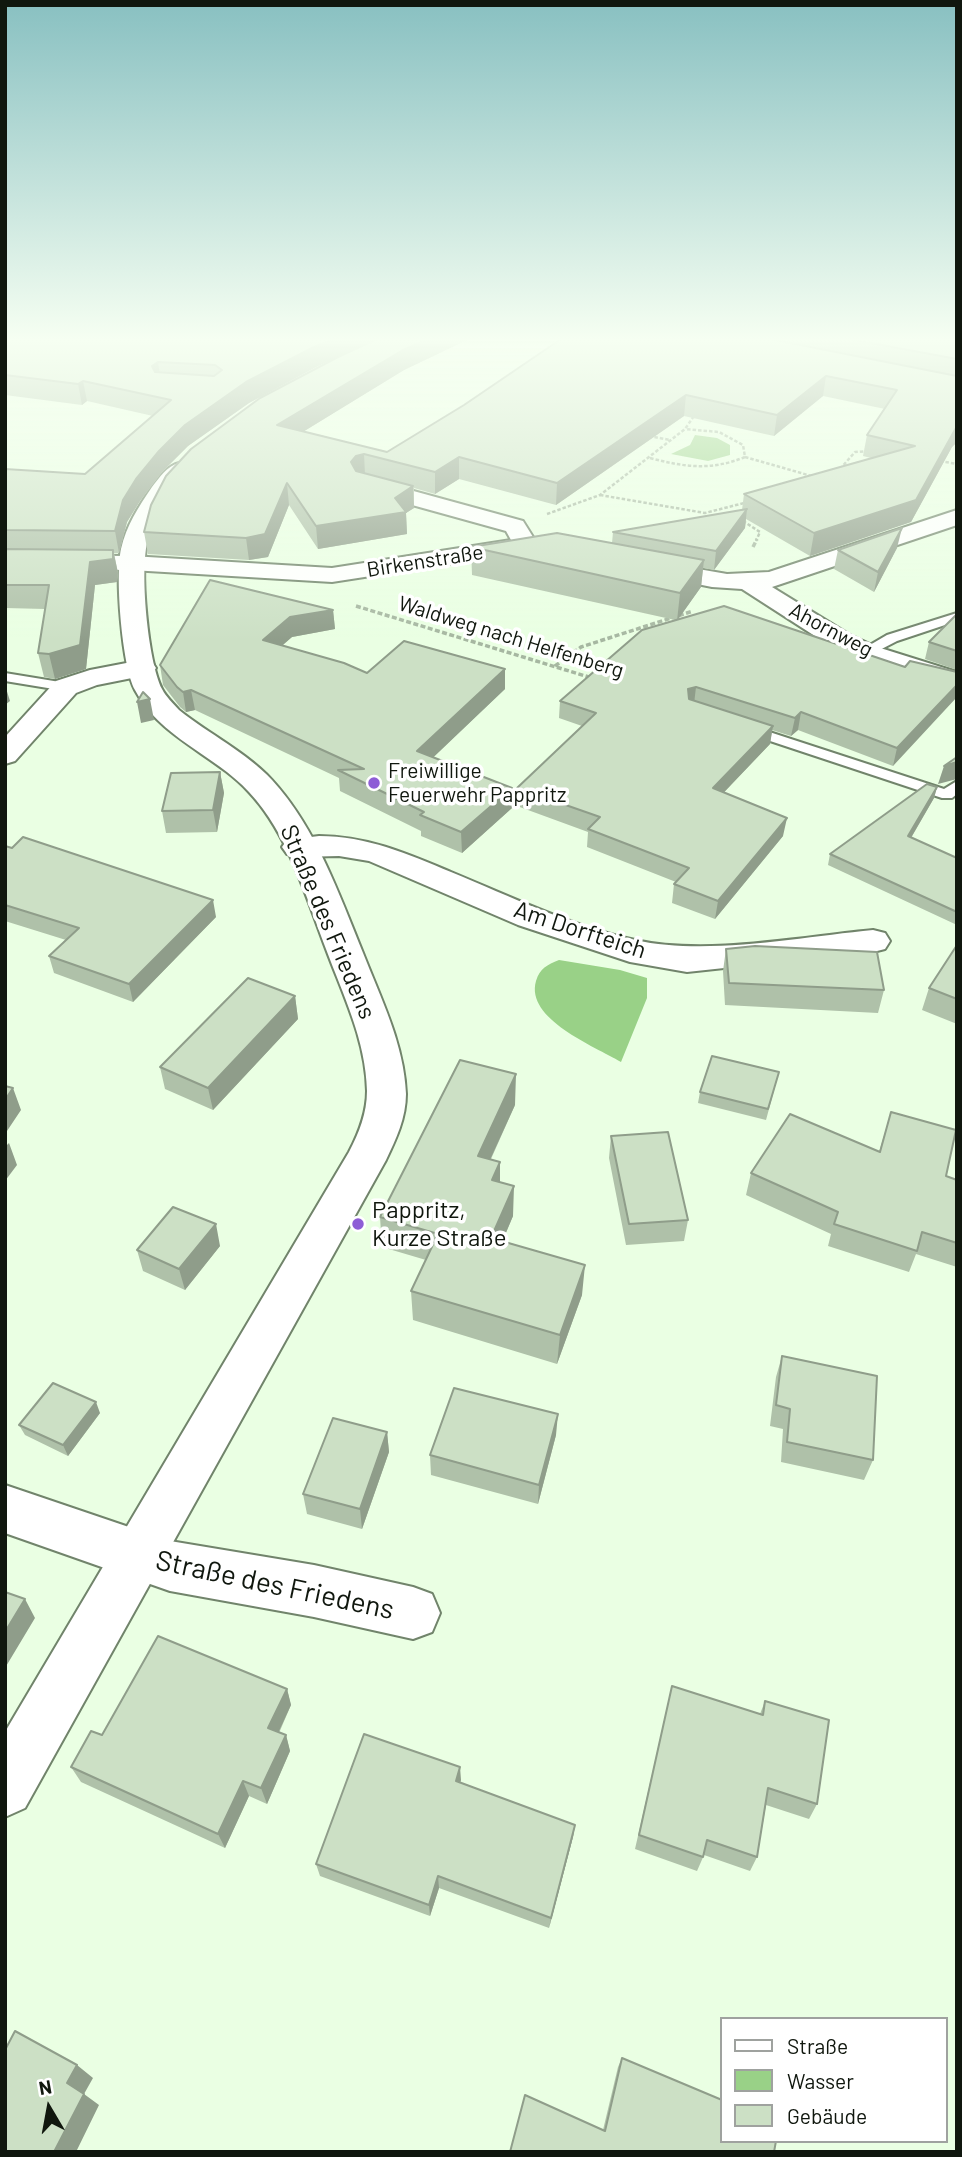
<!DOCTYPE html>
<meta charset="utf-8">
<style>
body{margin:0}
#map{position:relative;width:962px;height:2157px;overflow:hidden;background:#eaffe3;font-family:Barlow,sans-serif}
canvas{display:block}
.frame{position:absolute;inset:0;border:7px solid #10170e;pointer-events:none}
.legend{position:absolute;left:720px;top:2017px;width:228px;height:126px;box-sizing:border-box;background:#fff;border:2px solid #9fa29f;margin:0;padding:9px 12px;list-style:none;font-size:21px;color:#10170e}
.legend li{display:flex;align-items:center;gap:14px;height:35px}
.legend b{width:35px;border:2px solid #9fa29f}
.north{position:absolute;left:14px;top:2073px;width:70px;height:70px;-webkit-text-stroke:5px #fff;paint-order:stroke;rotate:350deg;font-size:19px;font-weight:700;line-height:28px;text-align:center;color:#10170e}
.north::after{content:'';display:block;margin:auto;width:24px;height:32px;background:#10170e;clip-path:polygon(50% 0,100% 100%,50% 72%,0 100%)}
</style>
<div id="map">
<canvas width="962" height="2157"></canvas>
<div class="frame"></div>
<ul class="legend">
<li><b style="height:9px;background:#fff"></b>Straße</li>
<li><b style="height:19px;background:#99d187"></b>Wasser</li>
<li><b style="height:19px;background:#cce0c5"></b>Gebäude</li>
</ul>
<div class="north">N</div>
</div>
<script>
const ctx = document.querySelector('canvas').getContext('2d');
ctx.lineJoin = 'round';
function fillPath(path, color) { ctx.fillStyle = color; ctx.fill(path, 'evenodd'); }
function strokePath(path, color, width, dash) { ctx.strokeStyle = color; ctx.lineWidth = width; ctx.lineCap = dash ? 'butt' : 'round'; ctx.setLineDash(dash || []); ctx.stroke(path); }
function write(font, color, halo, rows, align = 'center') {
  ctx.font = font + ' Barlow,sans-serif'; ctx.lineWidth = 7; ctx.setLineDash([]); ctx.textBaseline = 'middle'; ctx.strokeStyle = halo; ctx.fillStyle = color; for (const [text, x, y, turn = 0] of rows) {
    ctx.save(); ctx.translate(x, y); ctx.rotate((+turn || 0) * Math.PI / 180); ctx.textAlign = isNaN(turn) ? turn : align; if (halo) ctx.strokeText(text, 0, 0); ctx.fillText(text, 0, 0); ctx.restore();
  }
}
fillPath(new Path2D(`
 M695 435 717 438 730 445V455L708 461 671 454 690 445Z
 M559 960 620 970 647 978V998L621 1062C594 1046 525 1019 536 981 540 968 547 965 559 960Z`), '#99d187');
const service = new Path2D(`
 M957 613V621L897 641 870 655 865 656 858 652 887 635Z
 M5 673 66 683 73 687 66 691 5 681Z
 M748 725 944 789 957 781V794L952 798H942L743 732 741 729Z`);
const minor = new Path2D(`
 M366 478 523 521 538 545 534 550 526 552 332 582 131 570 5 569V555L131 556 332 568 511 540 506 531 358 490 355 485 358 480Z
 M957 510V525L772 587 850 635 874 646 957 672V689L856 658 832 647 742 589 712 587 652 575 643 573 640 568 643 563 652 561 727 574 769 572Z
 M142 660 152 662 156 668 152 674 97 685 76 693 15 761 5 764V737L56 681 90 670Z
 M319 836C367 836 408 854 451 872 509 896 574 927 635 940 706 956 800 937 873 930L885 933 890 941 885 949 873 952 687 972 630 962 518 925 369 861 339 856 298 857 287 854 282 847 287 840Z
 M5 1485 170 1541 314 1565 413 1587 432 1594 440 1613 432 1632 413 1639 314 1617 170 1591 5 1533Z`);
const tertiary = new Path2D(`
 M179 463 187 465 190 470C174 493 156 511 148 539 139 569 148 661 162 689 166 697 173 703 179 710 209 734 246 752 272 780 316 828 339 894 363 953 381 999 404 1044 406 1094 406 1118 396 1139 386 1160L25 1808 5 1817V1732L349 1152C359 1133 367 1113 367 1091 366 1040 343 995 326 949 306 897 288 833 249 792 214 754 160 738 135 690 122 666 115 576 121 549 126 526 139 506 152 487 159 478 167 466 179 463Z`);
strokePath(service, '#71846b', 4);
strokePath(minor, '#71846b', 4);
strokePath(tertiary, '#71846b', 4);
strokePath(new Path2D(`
 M649 436 670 440
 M745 457 815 477
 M650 458C684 467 711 471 745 457L743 445 719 432 685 429
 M940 461 957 464
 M840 469 855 452 869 451
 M600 495 705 513 748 502
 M547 514 600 495 685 429 696 413
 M743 521 760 532 756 541`), '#a6b7a1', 2.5, [3.5, 2]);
strokePath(new Path2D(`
 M753 547 757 539
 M356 606 592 678
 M555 666 581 647 693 611`), '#a6b7a1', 3.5, [5, 2.5]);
fillPath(service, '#fff');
fillPath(minor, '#fff');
fillPath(tertiary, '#fff');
fillPath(new Path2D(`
 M5 339H469L404 370 304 431 387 452 778 341 776 339H957V442L952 447 911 522 810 556 746 519 745 528 714 570 703 568 701 587 677 620 905 667 957 672 893 766 798 730 791 736 772 730 770 744 724 792 783 836 715 919 672 903 674 884 676 882 587 847 588 832 517 806V788L582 726 559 718 560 701 675 620 472 575 471 547 612 543 613 532 742 510 744 494 871 458 863 456 867 435 885 409 823 396 774 436 684 416 556 505 459 479 435 494 414 488V508L406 513 407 534 318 549 289 505 268 557 249 560 148 554 144 532 333 359 316 367 249 403 188 446 162 472 140 501 127 522 119 553H114L118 573 117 582 95 585 86 669 55 679 44 677 38 653 45 609 5 608V469L85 474 153 416 87 401 82 405 5 395Z
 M897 548 874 592 834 569 838 550Z
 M333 610 335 629 292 637 282 645 367 673 505 669V689L433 757 512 788V808L462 853 421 836V831L340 791 339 778 195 710 186 712 180 707 163 685 160 665Z
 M957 614V670L925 659 929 642Z
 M220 772 224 793 217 832 166 833 162 811Z
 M937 787 934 798 911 838 957 858V925L828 865 830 854Z
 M5 846 216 917 133 1002 54 973 49 956 66 940 5 921Z
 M957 945V1024L922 1010 929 988Z
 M726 949 884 990 878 1013 725 1005 723 971Z
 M295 996 298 1019 213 1110 165 1089 160 1067Z
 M779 1072 766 1120 698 1103 700 1092Z
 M515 1105 491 1159 513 1216 502 1242 582 1295 557 1364 413 1320 411 1291 426 1260 382 1247 380 1217Z
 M891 1112 946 1176 957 1180V1267L916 1254 909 1272 828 1246 831 1234 746 1195 751 1173 879 1152Z
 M611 1136 688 1220 684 1241 626 1245 609 1158Z
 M220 1246 185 1290 143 1271 137 1250Z
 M782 1356 873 1460 864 1480 781 1462 783 1429 770 1426 776 1377Z
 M100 1413 68 1456 25 1435 19 1425Z
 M387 1432 389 1452 362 1529 307 1514 303 1494Z
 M556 1435 538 1504 431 1475 430 1455Z
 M672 1686 760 1714 765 1701 817 1804 809 1819 766 1805 757 1857 750 1871 704 1855 697 1871 635 1849Z
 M287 1689 291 1705 279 1733 286 1735 290 1751 267 1804 249 1796 225 1848 81 1782 71 1767 102 1735Z
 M461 1780 460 1782 575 1825 573 1837 549 1928 439 1888 430 1916 320 1876 316 1864Z
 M622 2058 774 2152 603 2130 618 2067Z`), '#afc1a9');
fillPath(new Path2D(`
 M334 339H378L316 367 249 403 188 446 162 472 140 501 127 522 119 553 115 531 123 500 136 479 159 451 185 425 246 382 314 347Z
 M428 339H469L404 370 280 446 277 425 403 350Z
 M158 362 161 382 155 386 152 366Z
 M826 376 823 396 774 436 777 415Z
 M83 381 87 401 82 405 78 384Z
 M686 395 684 416 556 505 557 483Z
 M957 426V442L952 447 911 522 810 556 814 533Z
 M364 454 365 475 353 484 351 462 356 456Z
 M459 457V479L435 494V472Z
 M287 483 289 505 268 557 249 560 246 538Z
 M413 486 414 508 406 513 407 534 318 549 316 526 395 498Z
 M747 509 745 528 714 570 716 551Z
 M902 528 897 548 874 592 878 572Z
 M113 550 118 573 117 582 95 585 86 669 55 679 49 654 90 562Z
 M704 560 701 587 677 621 680 593Z
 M333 610 335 629 292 637 266 660 263 640 290 617Z
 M505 669V689L418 772 417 751Z
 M5 685 10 701 5 705Z
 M957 685V697L893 766 897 748Z
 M696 687 694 704 686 706 688 689Z
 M191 690 195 710 186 712 183 692Z
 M150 699 154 720 141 723 137 702Z
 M801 712 798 730 791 736 795 718Z
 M773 726 770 744 711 806 713 788Z
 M957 762V779L938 784 944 766Z
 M220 772 224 793 217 832 213 810Z
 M937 787 934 798 905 848 908 836Z
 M512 788V808L462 853 461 832Z
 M787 818 783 836 715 919 718 901Z
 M213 900 216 917 133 1002 129 984Z
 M295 996 298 1019 213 1110 208 1088Z
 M516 1074 515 1105 478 1186V1156Z
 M13 1088 21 1110 5 1134V1100Z
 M9 1143 17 1165 5 1181V1147Z
 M500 1162V1192L492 1180Z
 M514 1186 513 1216 491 1268V1238Z
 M216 1224 220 1246 185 1290 179 1269Z
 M585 1265 582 1295 557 1364 560 1335Z
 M96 1402 100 1413 68 1456 63 1445Z
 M558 1414 556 1435 538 1504 539 1485Z
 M387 1432 389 1452 362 1529 360 1509Z
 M25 1599 35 1618 5 1668V1632Z
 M287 1689 291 1705 273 1744 268 1728Z
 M286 1735 290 1751 267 1804 261 1788Z
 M460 1767 461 1780 457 1794 456 1781Z
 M243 1781 249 1796 225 1848 218 1834Z
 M575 1825 573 1837 549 1928 551 1918Z
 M438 1876 439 1888 430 1916 429 1905Z
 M77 2065 93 2078 84 2094 99 2105 76 2152H54L67 2083Z`), '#8f9d8a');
const building = new Path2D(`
 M5 339H334L314 347 246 382 185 425 159 451 136 479 123 500 115 531 5 530V469L85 474 171 400 83 381 78 384 5 375ZM158 362 215 365 222 370 214 376 155 372 152 366Z
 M377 339H428L403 350 277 425 387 452 464 405 561 339H770L957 376V426L916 500 814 533 744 494 915 446 867 435 897 390 826 376 777 415 686 395 557 483 459 457 435 472 364 454 356 456 351 462 356 471 413 486 395 498 406 512 316 526 287 483 265 534 246 538 144 532 151 505 166 476 191 449 260 398 338 357Z
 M849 339H957V359Z
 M747 509 716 551 613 532Z
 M902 528 878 572 838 550Z
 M557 533 704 560 680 593 471 547Z
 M5 549 113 550V559L90 562 80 645 49 654 38 653 49 585H5Z
 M210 580 333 610 290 617 263 640 344 663 367 673 404 641 505 669 417 751 512 788 461 832 420 815 424 812 338 770 364 769 191 690 183 692 177 687 160 665Z
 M724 606 905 667 910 661 957 672V685L897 748 801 712 795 718 696 687 688 689 689 699 773 726 713 788 787 818 718 901 674 884 689 868 588 829 600 817 517 788 596 713 560 701 642 630Z
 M957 614V651L929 642Z
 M143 692 150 699 137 702Z
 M957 757V762L944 766Z
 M220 772 213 810 162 811 171 773Z
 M927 784 937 787 908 836 957 858V912L830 854Z
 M23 837 213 900 129 984 49 956 79 928 5 905V846L12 848Z
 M957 945V999L929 988Z
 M755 946 877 952 884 990 729 983 726 949Z
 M248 978 295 996 208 1088 160 1067Z
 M712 1056 779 1072 768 1109 700 1092Z
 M460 1060 516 1074 478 1156 500 1162 492 1180 514 1186 491 1238 585 1265 560 1335 411 1291 438 1234 380 1217Z
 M5 1086 13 1088 5 1100Z
 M891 1112 956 1130 946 1176 957 1180V1243L922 1232 917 1251 834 1224 838 1212 751 1173 790 1114 880 1152Z
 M668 1132 688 1220 629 1224 611 1136Z
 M173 1207 216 1224 179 1269 137 1250Z
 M782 1356 877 1376 873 1460 787 1442 790 1409 776 1405Z
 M53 1383 96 1402 63 1445 19 1425Z
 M454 1388 558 1414 539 1485 430 1455Z
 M333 1418 387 1432 360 1509 303 1494Z
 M5 1592 25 1599 5 1632Z
 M158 1636 287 1689 268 1728 286 1735 261 1788 243 1781 218 1834 71 1767 91 1731 102 1735Z
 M672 1686 763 1715 765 1701 829 1720 817 1804 768 1788 757 1857 707 1840 703 1857 639 1835Z
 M364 1734 460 1767 456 1781 575 1825 551 1918 438 1876 429 1905 316 1864Z
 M15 2031 77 2065 67 2083 84 2094 54 2152H5V2050Z
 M622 2058 722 2100V2141H776L774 2152H510L525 2095 605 2131Z`);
fillPath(building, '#cce0c5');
strokePath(building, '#8f9d8a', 2);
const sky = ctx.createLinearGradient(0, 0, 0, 641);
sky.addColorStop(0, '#88c0c1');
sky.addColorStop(0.53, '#f6fff2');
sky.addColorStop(1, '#f6fff200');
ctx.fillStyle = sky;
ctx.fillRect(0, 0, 962, 641);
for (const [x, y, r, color] of [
 [374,783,7,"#8e5dd6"],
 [358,1224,7,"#8e5dd6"]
]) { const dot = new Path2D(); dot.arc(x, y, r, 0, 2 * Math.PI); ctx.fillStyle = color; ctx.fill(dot); strokePath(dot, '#fff', 2.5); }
write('21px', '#10170e', '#fff', [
 ["Birkenstraße",425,561,-9],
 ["Ahornweg",831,630,28],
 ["Waldweg nach Helfenberg",511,637,17]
]);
write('21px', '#10170e', '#fff', [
 ["Freiwillige",388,771],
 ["Feuerwehr Pappritz",388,795]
], 'left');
write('24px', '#10170e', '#fff', [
 ["Straße des Friedens",328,922,67],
 ["Am Dorfteich",580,930,18]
]);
write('24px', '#10170e', '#fff', [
 ["Pappritz,",372,1210],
 ["Kurze Straße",372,1238]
], 'left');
write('28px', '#10170e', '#fff', [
 ["Straße des Friedens",275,1585,12]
]);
</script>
